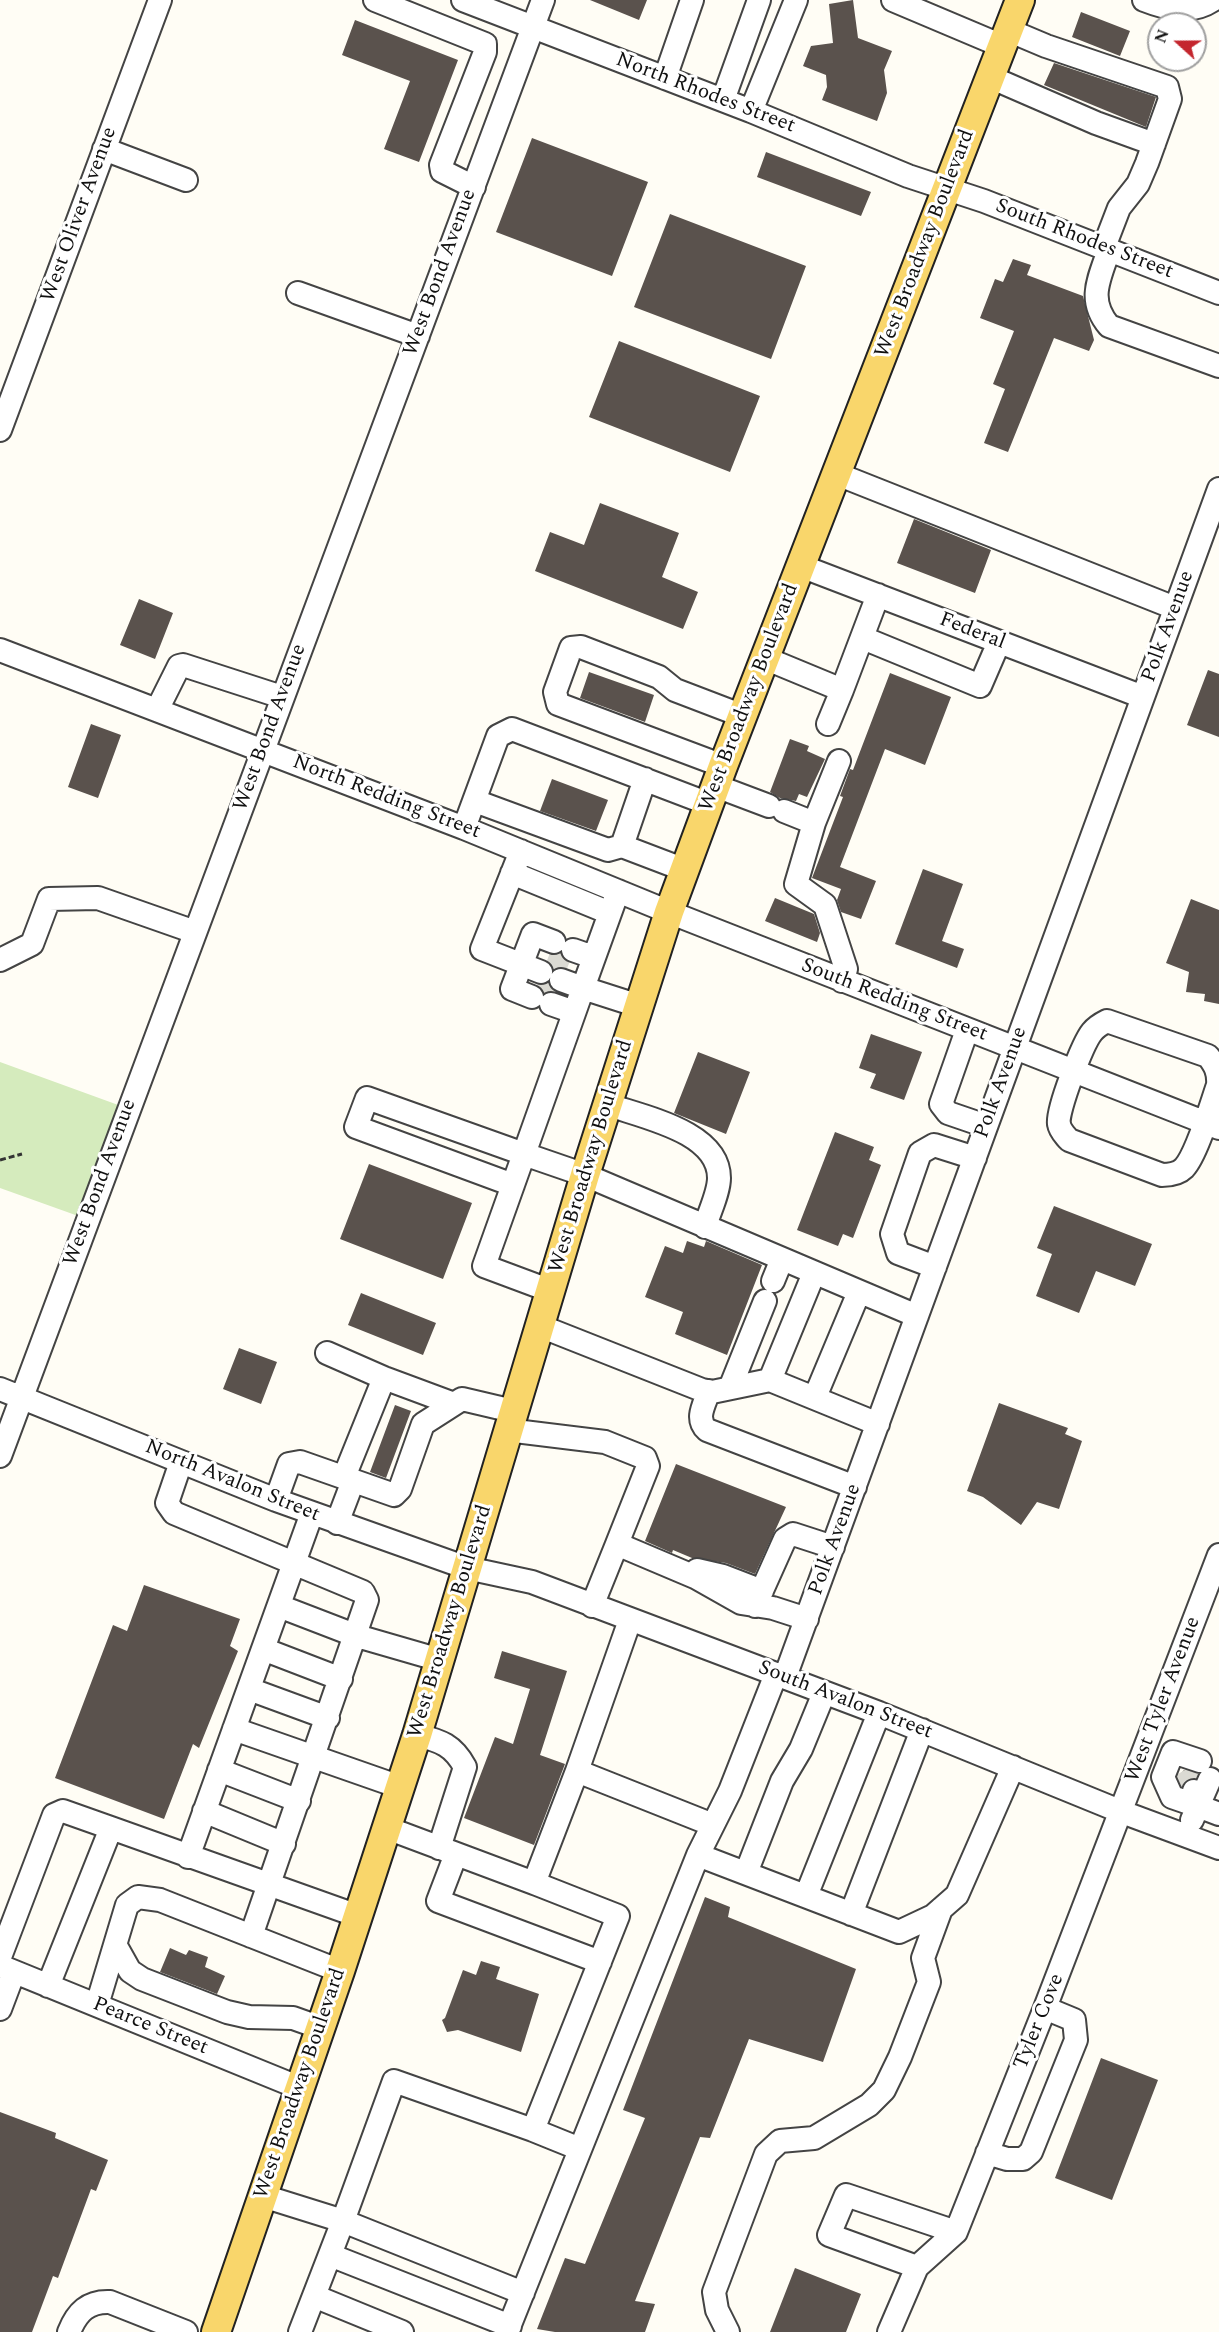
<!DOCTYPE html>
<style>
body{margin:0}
#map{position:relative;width:1219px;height:2332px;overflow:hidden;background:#fffdf5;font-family:Spectral,serif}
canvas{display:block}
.north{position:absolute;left:1147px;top:12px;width:60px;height:60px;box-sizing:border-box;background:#fff;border:2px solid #a0a0a0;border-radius:50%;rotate:291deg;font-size:16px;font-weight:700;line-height:24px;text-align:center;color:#111}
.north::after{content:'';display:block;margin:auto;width:21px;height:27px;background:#c4262e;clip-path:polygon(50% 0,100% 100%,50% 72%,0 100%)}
</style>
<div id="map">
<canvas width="1219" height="2332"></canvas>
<div class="north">N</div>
</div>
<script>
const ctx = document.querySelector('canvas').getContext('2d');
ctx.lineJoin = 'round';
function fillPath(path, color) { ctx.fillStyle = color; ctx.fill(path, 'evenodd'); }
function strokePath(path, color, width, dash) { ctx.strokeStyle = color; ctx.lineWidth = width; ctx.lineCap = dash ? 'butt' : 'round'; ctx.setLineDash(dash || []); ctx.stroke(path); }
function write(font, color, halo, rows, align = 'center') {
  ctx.font = font + ' Spectral,serif'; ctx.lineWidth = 6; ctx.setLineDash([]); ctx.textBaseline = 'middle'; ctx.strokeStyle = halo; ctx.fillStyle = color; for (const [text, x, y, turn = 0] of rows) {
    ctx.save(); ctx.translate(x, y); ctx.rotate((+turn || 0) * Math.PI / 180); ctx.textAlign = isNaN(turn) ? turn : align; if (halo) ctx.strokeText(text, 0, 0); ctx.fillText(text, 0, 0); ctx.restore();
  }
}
fillPath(new Path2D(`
 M0 1062 121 1106 81 1217 0 1188Z`), '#d5ebbd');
fillPath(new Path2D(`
 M590 0H647L639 20Z
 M853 0 858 38 892 51 884 70 887 93 877 121 822 100 827 87 826 75 803 66 811 46 833 43 829 4Z
 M1081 12 1130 31 1120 56 1072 37Z
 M355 20 458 60 419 162 384 149 410 81 342 55Z
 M1054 63 1156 97 1146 127 1044 85Z
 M532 138 648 182 612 276 496 232Z
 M766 152 871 192 861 216 757 177Z
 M670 214 806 266 771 359 634 307Z
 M1013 259 1031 265 1027 275 1083 296 1094 340 1089 351 1054 338 1008 452 984 443 1005 389 993 384 1014 331 980 318 995 279 1003 282Z
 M619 341 760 396 730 472 589 417Z
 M600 503 679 533 662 577 698 592 683 629 535 571 550 532 584 545Z
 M914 519 991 550 975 593 897 563Z
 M139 599 173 613 155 659 120 645Z
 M1208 670 1219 674V737L1187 725Z
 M589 672 654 695 645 722 580 698Z
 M890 673 951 697 925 765 885 749 840 867 876 881 861 919 841 912 837 900 841 889 812 878 843 797 840 796 850 769 853 770Z
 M91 724 121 735 98 798 68 787Z
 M790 739 809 746 807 751 825 759 807 797 799 794 796 801 780 798 770 792Z
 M552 779 608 800 596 831 540 811Z
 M923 869 963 884 942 941 964 949 957 968 895 944Z
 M775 898 814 914 820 933 817 942 765 921Z
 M1191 899 1219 910V1004L1204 1001 1205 994 1186 992 1189 972 1166 963Z
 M871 1034 922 1052 904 1100 870 1088 876 1074 859 1068Z
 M698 1052 750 1072 726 1134 674 1113Z
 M835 1132 874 1147 869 1160 881 1165 853 1238 843 1234 838 1246 797 1230Z
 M369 1164 472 1203 443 1279 340 1239Z
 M1054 1206 1152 1244 1135 1286 1096 1271 1079 1313 1036 1296 1052 1254 1037 1248Z
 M687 1241 704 1247 706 1241 762 1265 727 1355 675 1334 683 1312 645 1297 665 1246 683 1253Z
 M361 1293 436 1323 423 1355 348 1325Z
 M239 1348 277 1362 261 1404 223 1389Z
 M999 1403 1068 1428 1065 1434 1082 1441 1059 1509 1037 1502 1021 1525 983 1497 967 1491Z
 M395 1405 411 1411 386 1478 370 1472Z
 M676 1464 786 1507 755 1574 726 1563 692 1558 673 1550 672 1553 645 1541Z
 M144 1585 240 1619 230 1646 238 1651 199 1748 193 1744 164 1819 55 1778 113 1625 127 1631Z
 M502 1651 567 1671 540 1755 565 1764 534 1845 464 1818 495 1737 513 1744 530 1689 494 1678Z
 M1184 1770 1197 1774 1182 1786 1178 1777Z
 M705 1897 730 1907 728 1917 856 1969 823 2062 749 2039 710 2138 700 2137 635 2301 655 2304 645 2332H555L537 2329 565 2258 585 2264 645 2118 623 2110Z
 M170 1948 186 1955 189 1950 208 1957 205 1967 225 1976 217 1994 160 1972Z
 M481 1961 500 1967 496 1979 539 1994 521 2052 458 2030 447 2032 442 2020 445 2018 463 1970 476 1975Z
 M1101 2058 1158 2080 1112 2200 1055 2178Z
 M0 2112 56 2133 55 2138 108 2160 96 2191 91 2189 58 2278 53 2276 32 2332H0Z
 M795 2268 861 2294 846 2332H770Z`), '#5a524d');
strokePath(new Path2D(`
 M548 958 568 966
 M537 985 556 992
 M1185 1770 1194 1786`), '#dbdad3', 22, [22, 11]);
const minor = new Path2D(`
 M375 0 485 44V52L441 165 442 171 474 187
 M463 0 751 111 908 176 984 201 1219 293
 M893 0 1002 46
 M1144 0C1167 9 1191 15 1213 0
 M1008 30 1046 46 1167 87 1170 99 1147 163 1138 184 1119 208 1104 247
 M990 77 1096 123 1154 144
 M665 78 692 0
 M723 100 759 0
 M751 111 796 0
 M104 149 186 180
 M1109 250C1099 279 1087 300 1109 326L1219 366
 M298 293 418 336
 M0 430 160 0
 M837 474 1175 608
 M801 566 1143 697
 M863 638 980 686 999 642
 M0 650 464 828 669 912 1219 1128
 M767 659 842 690 878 595
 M157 710 179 666 183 665 282 697
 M828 724 842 690
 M723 766 558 704 555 692 571 648 581 647 659 677 675 690 743 716
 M716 786 769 806
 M475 801 608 850 622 846 685 870
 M784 811 814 823 796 884 825 905 846 969 842 981
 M814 823 839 761
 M464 828 498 736 512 729 709 804
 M622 846 645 779
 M521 851 482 949 541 972
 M512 873 610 913
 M573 950 593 957
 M0 960 32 944 49 899 98 898 195 932
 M561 980 583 988 618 891
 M532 997 512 989 533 934 554 942
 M551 1004 574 1012
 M1107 1021 1208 1056C1215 1065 1219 1072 1218 1085 1211 1105 1197 1154 1184 1168 1178 1174 1169 1175 1162 1175L1069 1140C1065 1135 1060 1131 1059 1124 1056 1112 1083 1043 1092 1032 1096 1027 1101 1024 1107 1021Z
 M967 1030 941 1104 948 1113 986 1126
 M606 1104C642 1117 719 1131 719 1178 719 1193 709 1212 705 1227
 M513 1185 356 1127 367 1098 524 1154 583 988 639 1006
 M935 1267 898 1253 892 1234 920 1153 934 1145 975 1158
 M773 1281 782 1259
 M551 1291 484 1266 524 1154 585 1175 917 1316
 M540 1326 702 1390 712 1392 770 1380 878 1424
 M327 1353 384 1378 454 1404
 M770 1380 814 1273
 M730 1388 765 1301
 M0 1389 276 1500 467 1568 532 1582 879 1713 1122 1812 1219 1848
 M709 1391C704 1405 695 1419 707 1430L855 1487
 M815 1397 859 1292
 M507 1430 605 1442 645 1458 648 1466 617 1544
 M0 1456 543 0
 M181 1462 167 1503 174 1513 363 1592 367 1600 251 1936
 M344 1477 384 1378
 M276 1500 289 1464 300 1462 394 1495 400 1489 423 1424 462 1399 513 1411
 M337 1523 353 1481
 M697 1570 723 1576 762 1591
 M279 1606 357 1636 440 1660
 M592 1606 617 1544 695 1577 741 1603 773 1608 807 1619
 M755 1606 785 1539 793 1534 833 1547
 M630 1620 577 1771 713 1825
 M263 1649 341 1679
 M785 1677 1219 489
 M249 1689 328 1718
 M234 1729 400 1787
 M417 1735C441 1741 453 1745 465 1767L439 1848
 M219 1770 299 1801
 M1194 1791 1198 1806 1219 1814
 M1198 1806 1172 1797 1163 1777 1173 1752 1200 1761
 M204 1811 284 1844
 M1192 1820 1210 1779
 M387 1828 534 1883 577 1771
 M456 1854 438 1901 600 1962
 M698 1855 899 1932 933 1916 957 1895 1013 1767
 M188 1857 312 1513
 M746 1873 782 1781 801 1749 824 1693
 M806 1896 879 1713
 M851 1914 922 1730
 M116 1946 130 1971 142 1979 227 2012 249 2017 293 2018 321 2028
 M0 1957 54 1815 63 1811 111 1828
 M0 1966 300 2088
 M48 1986 111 1828 358 1916
 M97 2005 127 1905 138 1897 160 1900 340 1971
 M0 2009 14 1972
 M533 2130 580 2149
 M987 2153 1007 2159H1023L1031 2152 1076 2040 1074 2020 1045 2008
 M263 2196 343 2221 394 2081 533 2130 618 1916 534 1883
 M330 2255 510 2326
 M917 2267 829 2235 846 2195 956 2232
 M314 2296 402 2332
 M69 2332C77 2312 88 2301 110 2302L186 2332
 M300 2332 343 2221 523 2293
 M507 2332 698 1855 730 1791 776 1674
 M728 2332 717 2310 714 2292 766 2154 780 2141 814 2138 869 2105 884 2090 900 2057 929 1982 923 1958 941 1909
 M889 2332 917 2267 956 2232 1045 2008 1219 1555`);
const major = new Path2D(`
 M216 2332 340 1971 417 1735 585 1175 669 912 723 766 1020 0`);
strokePath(minor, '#444', 26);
strokePath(major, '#222', 32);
strokePath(new Path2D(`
 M0 1160 22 1154`), '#333', 3, [6, 3]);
strokePath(minor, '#fff', 22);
strokePath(major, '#f9d66b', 28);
write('21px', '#111', '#fff', [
 ["North Rhodes Street",705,94,21],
 ["West Oliver Avenue",80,215,-70],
 ["South Rhodes Street",1084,240,21],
 ["West Broadway Boulevard",926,244,-69],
 ["West Bond Avenue",441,273,-70],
 ["Polk Avenue",1169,627,-70],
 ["Federal",972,632,21],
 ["West Broadway Boulevard",750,698,-69],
 ["West Bond Avenue",271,728,-70],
 ["North Redding Street",386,798,21],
 ["South Redding Street",894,1001,21],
 ["Polk Avenue",1002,1083,-70],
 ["West Broadway Boulevard",592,1157,-73],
 ["West Bond Avenue",101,1183,-70],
 ["North Avalon Street",232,1482,22],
 ["Polk Avenue",836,1540,-70],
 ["West Broadway Boulevard",451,1622,-73],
 ["West Tyler Avenue",1164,1700,-69],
 ["South Avalon Street",845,1701,21],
 ["Tyler Cove",1040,2022,-68],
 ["Pearce Street",150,2027,22],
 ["West Broadway Boulevard",301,2084,-71]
]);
</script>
